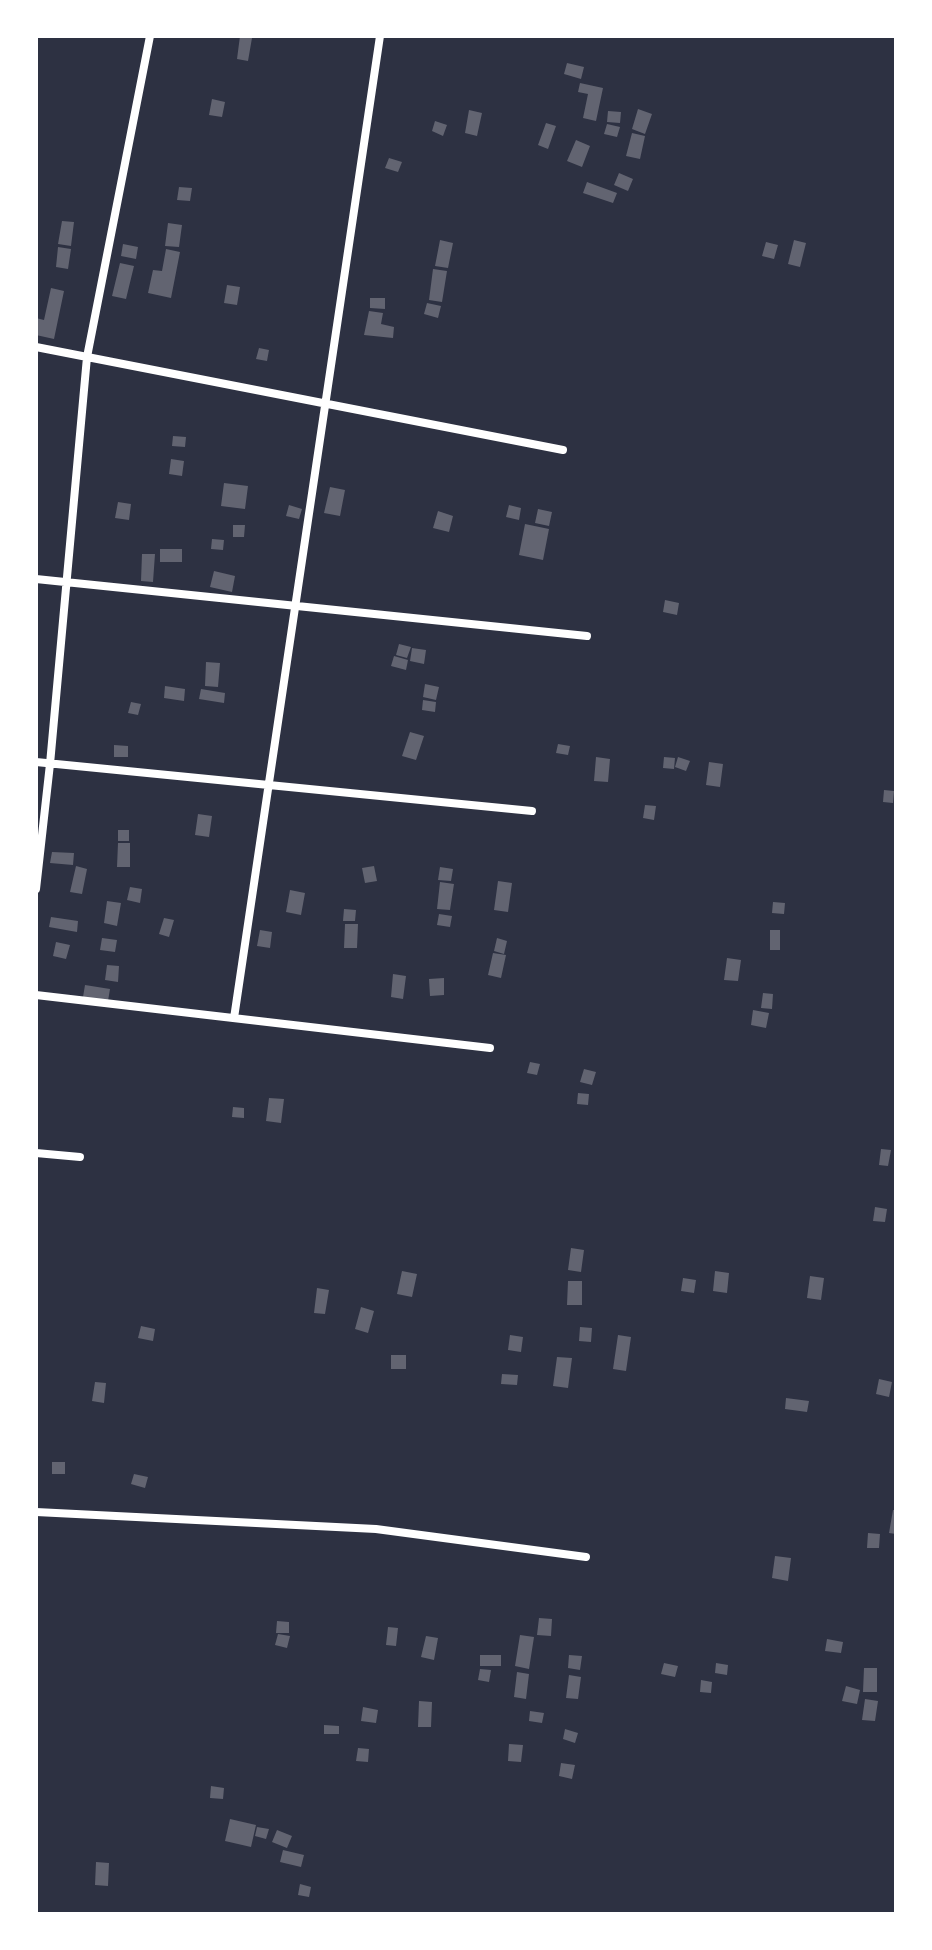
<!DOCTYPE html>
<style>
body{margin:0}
#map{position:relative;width:932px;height:1950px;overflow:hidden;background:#2d3142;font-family:Inter,sans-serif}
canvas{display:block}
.frame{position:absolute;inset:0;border:38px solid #fff;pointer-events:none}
</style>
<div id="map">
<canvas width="932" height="1950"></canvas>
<div class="frame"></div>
</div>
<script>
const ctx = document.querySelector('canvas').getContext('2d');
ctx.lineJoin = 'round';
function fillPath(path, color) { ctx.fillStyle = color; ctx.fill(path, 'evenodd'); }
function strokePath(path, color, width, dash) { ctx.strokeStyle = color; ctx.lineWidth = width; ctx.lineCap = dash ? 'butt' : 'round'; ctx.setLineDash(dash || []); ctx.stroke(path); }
fillPath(new Path2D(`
 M240 36 252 38 248 61 237 59Z
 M567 63 584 67 581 79 564 74Z
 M580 83 603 88 596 121 583 118 588 94 578 92Z
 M212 99 225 102 222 117 209 115Z
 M638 109 652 114 645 134 632 129Z
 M469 110 482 113 477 136 465 133Z
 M608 111 621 112 620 123 607 122Z
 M435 121 447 125 443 136 432 131Z
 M546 123 556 126 548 149 538 145Z
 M607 124 620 127 617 137 604 134Z
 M632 133 645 136 640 159 626 156Z
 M576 140 590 146 582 167 567 161Z
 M389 158 402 162 398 172 385 168Z
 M619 173 633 179 628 191 614 185Z
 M587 182 617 193 613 203 583 193Z
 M179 187 192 188 190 201 177 200Z
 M62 221 74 222 71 246 58 244Z
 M168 223 182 225 179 247 165 246Z
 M440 240 453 243 448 268 435 266Z
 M794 240 806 243 800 267 788 264Z
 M766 242 778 245 774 259 762 256Z
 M123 244 138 247 136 259 121 256Z
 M58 247 71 249 68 269 56 267Z
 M166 249 180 252 171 298 148 293 153 270 162 271Z
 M120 263 134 266 126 299 112 296Z
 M433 269 447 271 442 302 429 300Z
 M227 285 240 287 237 305 224 303Z
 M51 288 64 291 54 339 36 335V318L44 320Z
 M370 298H385V309L370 308Z
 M427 303 441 306 438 318 424 314Z
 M369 311 383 313 381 324 394 327 393 338 364 335Z
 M259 348 269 350 267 361 256 359Z
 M173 436 186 437 185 447 172 446Z
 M171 459 184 461 182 476 169 474Z
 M224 483 248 486 245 509 221 506Z
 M330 487 345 490 340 516 324 513Z
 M118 502 131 504 129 520 115 518Z
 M289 505 302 509 299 519 286 516Z
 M509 505 521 508 519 520 506 517Z
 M538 509 552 512 549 526 535 523Z
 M438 511 453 516 449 532 433 528Z
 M525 524 549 529 543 560 519 555Z
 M233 525H245L244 537H233Z
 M212 539 224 540 223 550 211 549Z
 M160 549H182V562H160Z
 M142 554H155L153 582 141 581Z
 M214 571 235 576 232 592 210 587Z
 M665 600 679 603 677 615 663 612Z
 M399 644 411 647 407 658 396 655Z
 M412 648 426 650 424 664 410 661Z
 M394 656 408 660 406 670 391 666Z
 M206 662 220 663 218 687 205 686Z
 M425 684 439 687 436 700 423 697Z
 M165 686 185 689 184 701 164 698Z
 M201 689 225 693 224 703 199 699Z
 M423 700 436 702 435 712 422 710Z
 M131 702 141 704 138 715 128 713Z
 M410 732 424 736 416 760 402 756Z
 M558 744 570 746 568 755 556 753Z
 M114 745 128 746V757H114Z
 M596 757 610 759 608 782 594 781Z
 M664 757 675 758 674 769 663 768Z
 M678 757 690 761 686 771 675 767Z
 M709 762 723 764 720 787 706 785Z
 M884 790 894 791 893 803 883 802Z
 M645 805 656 806 654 820 643 818Z
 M198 814 212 816 209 837 195 835Z
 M118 830H129V841H118Z
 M118 843H130V867H117Z
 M52 852 74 853 73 865 50 863Z
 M76 866 87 869 82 894 70 892Z
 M374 866 377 881 365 883 362 868Z
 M440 867 453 869 451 881 438 880Z
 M498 881 512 883 508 912 494 910Z
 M440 882 454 884 450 910 437 909Z
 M130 887 142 889 140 903 127 900Z
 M290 890 305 893 301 915 286 912Z
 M107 901 121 903 117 926 104 923Z
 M773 902 785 903 784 914 772 913Z
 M344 909 356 910 355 921H343Z
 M439 914 452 916 450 927 437 925Z
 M51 917 78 921 77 932 49 927Z
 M164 918 174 920 169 937 159 934Z
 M345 924H358L357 948H344Z
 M260 930 272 932 270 948 257 946Z
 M770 930H780V950H770Z
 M102 938 117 940 115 952 100 950Z
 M497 938 507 941 504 954 494 951Z
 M56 942 70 945 66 959 53 956Z
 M493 953 506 955 501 978 488 975Z
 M727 958 741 960 738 981 724 980Z
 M107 965 119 966 118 982 105 980Z
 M393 974 406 976 403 999 391 997Z
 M444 978V995L430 996 429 979Z
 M85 985 110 989 108 1001 83 997Z
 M763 993 773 994 772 1009 761 1008Z
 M753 1010 769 1013 766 1028 751 1025Z
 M530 1062 540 1064 537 1075 527 1073Z
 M584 1069 596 1072 592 1085 580 1082Z
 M578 1093 589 1094 588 1105 577 1104Z
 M269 1098 284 1099 281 1123 266 1121Z
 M233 1107 244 1108V1118L232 1117Z
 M881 1149 891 1150 888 1166 879 1165Z
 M875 1207 887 1209 885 1222 873 1221Z
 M571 1248 584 1250 581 1272 568 1270Z
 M402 1271 417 1274 412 1297 397 1294Z
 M715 1271 729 1273 727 1293 713 1291Z
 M810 1276 824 1278 821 1300 807 1298Z
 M683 1278 696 1280 694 1293 681 1291Z
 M568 1281H582V1305H567Z
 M317 1288 329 1290 325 1314 314 1313Z
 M361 1307 374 1311 368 1333 355 1329Z
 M141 1326 155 1329 153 1341 138 1338Z
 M580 1327 592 1328 591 1342 579 1341Z
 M510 1335 523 1337 521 1352 508 1350Z
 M618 1335 631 1337 626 1371 613 1369Z
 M391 1355H406V1369H391Z
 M557 1357 572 1358 568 1388 553 1386Z
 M502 1374 518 1375 517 1385 501 1384Z
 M879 1379 892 1382 889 1397 876 1394Z
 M95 1382 106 1383 104 1403 92 1401Z
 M786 1398 809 1401 807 1412 785 1409Z
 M52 1462H65V1474H52Z
 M134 1474 148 1477 145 1488 131 1484Z
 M893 1510H896V1534L889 1533Z
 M868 1533 880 1534 879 1548H867Z
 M775 1556 791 1558 788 1581 772 1578Z
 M539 1618 552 1619 551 1636 537 1635Z
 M277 1621 289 1622V1633H276Z
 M388 1627 398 1628 396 1646 386 1645Z
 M278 1634 290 1636 287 1648 275 1645Z
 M520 1635 534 1637 529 1669 515 1666Z
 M426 1636 438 1638 434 1660 421 1657Z
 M827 1639 843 1642 841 1653 825 1651Z
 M480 1655H501V1666H480Z
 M569 1655 582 1656 580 1670 568 1668Z
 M664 1663 678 1666 675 1677 661 1674Z
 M716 1663 728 1665 727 1675 715 1673Z
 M864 1668H877V1692H863Z
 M480 1669 491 1670 489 1682 478 1680Z
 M517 1672 529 1674 526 1699 514 1697Z
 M569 1675 581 1677 578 1699 566 1698Z
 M701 1680 712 1682 711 1693 700 1692Z
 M846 1686 860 1690 857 1704 842 1701Z
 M865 1699 878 1701 875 1721 862 1720Z
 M419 1701 432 1702 431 1727H418Z
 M363 1707 378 1710 376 1723 361 1721Z
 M530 1711 544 1713 542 1723 529 1721Z
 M324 1725 339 1726V1734H324Z
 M565 1729 578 1733 575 1743 563 1739Z
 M509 1744 523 1745 521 1762 508 1761Z
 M358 1748 369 1749 368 1762 356 1761Z
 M561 1763 575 1765 572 1779 559 1776Z
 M211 1786 224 1788 223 1799 210 1798Z
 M230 1819 256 1825 251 1847 225 1841Z
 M257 1827 269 1829 266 1839 255 1836Z
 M277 1830 292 1836 287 1848 272 1842Z
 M283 1850 304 1855 301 1867 280 1862Z
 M96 1862 109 1863 108 1886 95 1885Z
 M300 1884 311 1887 309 1897 298 1895Z`), '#626471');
strokePath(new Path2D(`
 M36 347 563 450
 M36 579 587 636
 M36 762 532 811
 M36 889 50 764 87 357 150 36
 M36 995 490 1048
 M234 1018 380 36
 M36 1153 80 1157
 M36 1512 376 1529 586 1557`), '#fff', 8);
</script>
